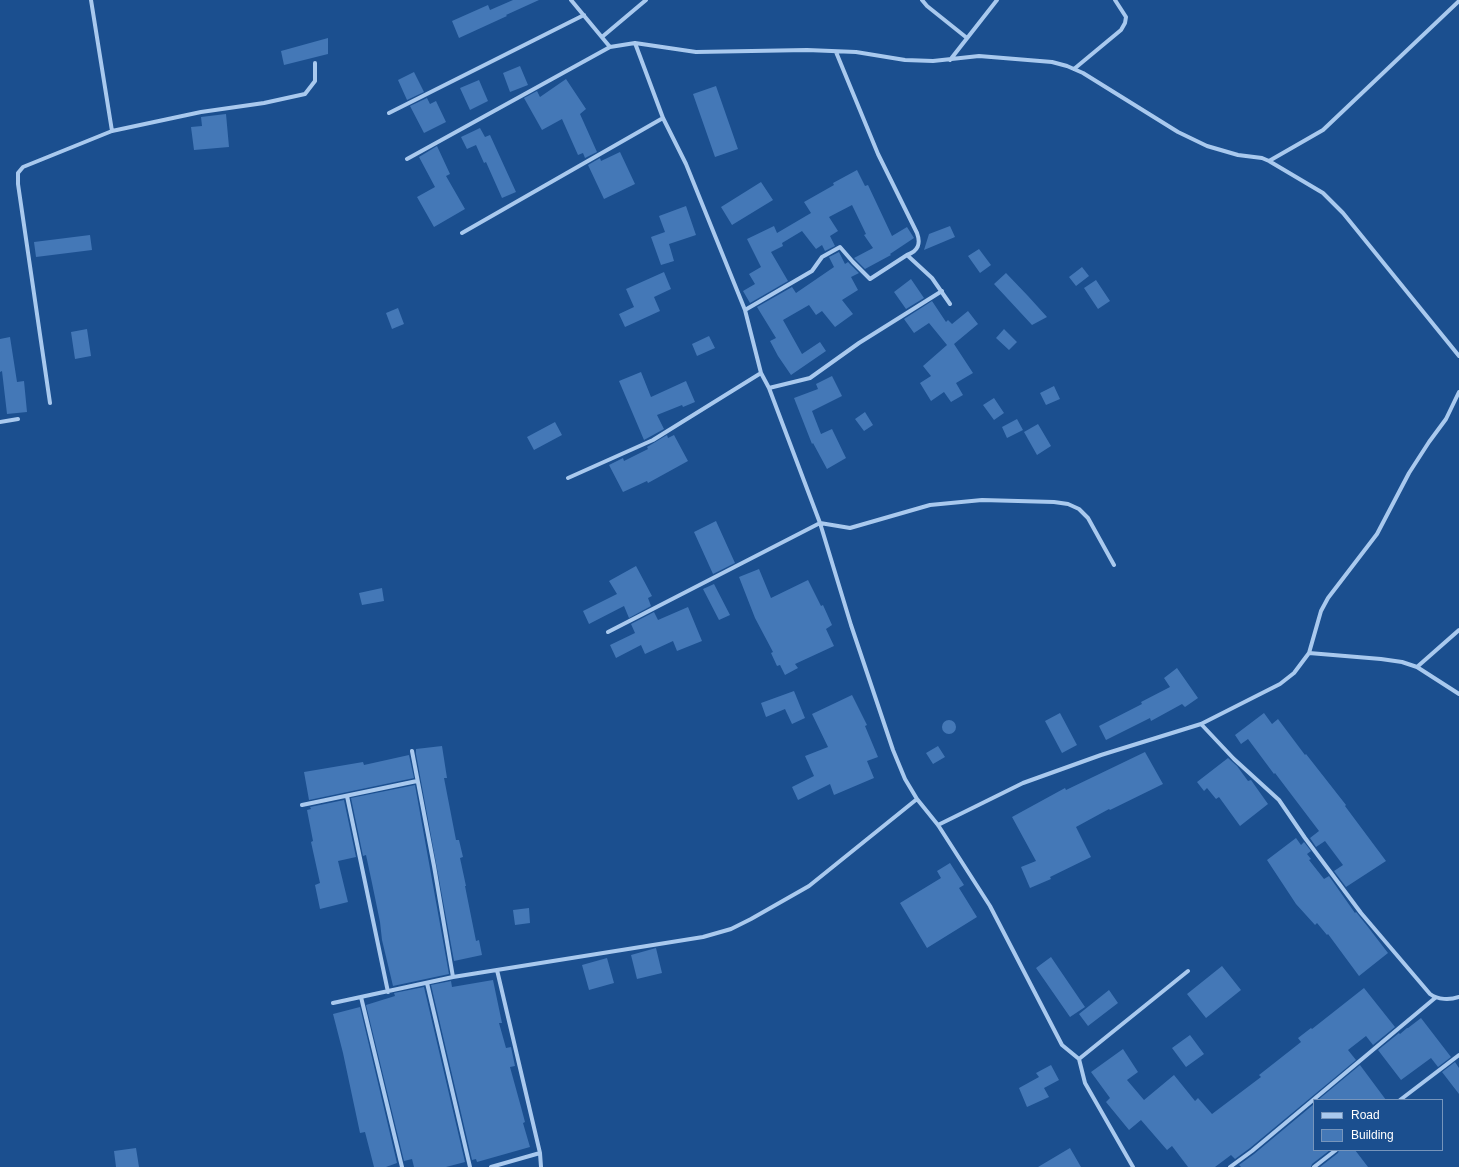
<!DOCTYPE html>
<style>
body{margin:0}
#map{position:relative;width:1459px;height:1167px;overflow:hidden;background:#1b4f8f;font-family:Arial,sans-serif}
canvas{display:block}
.legend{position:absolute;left:1313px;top:1099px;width:130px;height:52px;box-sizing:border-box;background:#1b4f8f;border:1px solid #7695bc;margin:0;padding:5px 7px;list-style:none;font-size:12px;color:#fff}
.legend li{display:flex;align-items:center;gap:8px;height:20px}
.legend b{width:20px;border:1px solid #7695bc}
</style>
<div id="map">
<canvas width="1459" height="1167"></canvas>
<ul class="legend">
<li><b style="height:5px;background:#a9c9ee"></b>Road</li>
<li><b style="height:11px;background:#4478b7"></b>Building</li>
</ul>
</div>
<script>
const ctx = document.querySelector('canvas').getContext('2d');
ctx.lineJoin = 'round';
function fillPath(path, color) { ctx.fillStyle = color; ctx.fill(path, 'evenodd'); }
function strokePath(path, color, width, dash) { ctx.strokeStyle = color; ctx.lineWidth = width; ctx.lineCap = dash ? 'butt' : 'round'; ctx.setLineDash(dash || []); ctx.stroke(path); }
fillPath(new Path2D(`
 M513 0H539L506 15 507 16 459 38 452 21 488 5 490 10Z
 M328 38V54L284 65 281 51Z
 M520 66 528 85 510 92 503 73Z
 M414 72 424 92 407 100 398 80Z
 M566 79 586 109 580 114 597 152 585 158 583 153 578 155 562 119 542 130 524 98 537 91 540 97Z
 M479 80 488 101 470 110 460 88Z
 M716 86 738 149 715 157 693 94Z
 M427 98 430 104 436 101 446 122 424 133 410 106Z
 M226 114 229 147 194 150 191 127 202 126 201 117Z
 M480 128 485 137 490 135 516 192 502 198 486 162 484 163 476 145 467 149 461 137Z
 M437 146 450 174 446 176 465 209 434 227 417 197 435 187 419 157Z
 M620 152 635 184 604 199 588 165 600 158 601 161Z
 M857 170 865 186 868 185 892 236 907 227 914 238 890 254 891 255 865 269 854 258 873 248 864 235 866 234 852 205 829 217 838 231 830 236 835 246 825 251 822 245 816 249 802 231 782 243 783 246 771 252 788 281 750 303 743 291 755 284 749 274 761 267 747 239 774 226 777 233 811 213 804 202 834 185 833 183Z
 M761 182 773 200 732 225 721 207Z
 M686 206 696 235 669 244 674 261 661 265 651 237 665 232 659 216Z
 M950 226 955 237 924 250 929 234Z
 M90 235 92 250 36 257 34 242Z
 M979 249 991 265 980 273 968 256Z
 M839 252 845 264 848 262 859 273 851 277 858 290 842 300 853 314 835 327 822 311 816 315 809 305 783 320 802 354 820 342 826 351 791 375 778 356 770 341 776 338 757 307 792 287 796 293 834 267 829 257Z
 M1082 267 1089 276 1076 286 1069 277Z
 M664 272 671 289 654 297 660 311 625 327 619 314 634 307 626 289Z
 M1006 273 1028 296 1047 317 1032 325 994 284Z
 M911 279 924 298 906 309 894 292Z
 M1096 280 1110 301 1098 309 1084 288Z
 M932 301 946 322 948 320 952 324 968 311 978 324 954 344 973 373 956 383 963 395 951 402 944 392 931 401 920 383 931 376 923 366 947 345 929 323 914 333 904 319Z
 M398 308 404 324 392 329 386 313Z
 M87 329 91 356 75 359 71 332Z
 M1004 329 1017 342 1009 350 996 338Z
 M709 336 715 348 697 356 692 344Z
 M10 337 17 382 24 381 27 412 7 414 2 371 0 372V339Z
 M641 372 651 397 686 381 695 402 683 407 682 405 657 415 664 429 644 440 619 381Z
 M832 376 842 396 812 411 821 434 832 429 846 458 827 469 813 443 812 444 794 398 818 389 816 384Z
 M1054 386 1060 399 1046 405 1040 393Z
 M994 398 1004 413 994 420 983 405Z
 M865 412 873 425 864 431 855 419Z
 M1017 419 1023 430 1007 438 1002 427Z
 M555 422 562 435 534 450 527 437Z
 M1038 424 1051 446 1037 455 1024 432Z
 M667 435 668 438 674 435 688 461 648 483 647 481 623 492 609 465 623 458 624 461 648 449 647 447Z
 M716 521 735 563 713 574 694 532Z
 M636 566 652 596 648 598 651 606 629 618 624 606 589 624 583 611 617 594 609 581Z
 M759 569 771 598 808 580 821 606 823 605 832 625 826 629 834 646 795 664 798 668 785 675 780 665 777 666 771 653 773 652 755 618 739 577Z
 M714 584 730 615 719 620 703 589Z
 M382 588 384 601 362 605 359 593Z
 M688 607 702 641 677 651 673 641 645 654 641 645 616 658 610 645 635 633 631 624 654 612 658 620Z
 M1177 668 1198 698 1185 707 1182 704 1151 721 1150 718 1106 740 1099 726 1142 704 1141 702 1170 687 1164 678Z
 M794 691 805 718 792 724 785 709 766 717 761 703Z
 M852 695 867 725 865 726 878 757 867 761 874 778 834 795 830 784 798 800 792 787 814 776 805 756 828 747 812 714Z
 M1060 713 1077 745 1062 753 1045 721Z
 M1264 713 1272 724 1278 719 1305 755 1306 754 1346 805 1345 806 1386 861 1346 887 1334 871 1343 865 1325 841 1316 847 1310 838 1319 831 1275 773 1274 774 1248 739 1241 744 1235 735Z
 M942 727a7 7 0 1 1 14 0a7 7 0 1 1-14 0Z
 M442 746 447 778H444L456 840H459L463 857 460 858 466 886H465L476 941 479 940 482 955 454 961 416 754V749Z
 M938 746 945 757 933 764 926 753Z
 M1145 752 1163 784 1110 810 1109 809 1076 827 1091 857 1050 877 1051 879 1030 888 1021 867 1036 861 1012 817 1065 788 1066 790Z
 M409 755 414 778 309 800 304 772 363 762 364 765Z
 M1228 758 1237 766 1248 781 1251 780 1268 804 1240 826 1219 797 1216 799 1207 788 1204 791 1197 782Z
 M415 785 449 974 393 986 382 940 380 922 372 883 366 855 363 856 351 798Z
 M344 800 356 857 338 861 348 902 320 909 315 885 320 883 311 842 313 841 307 810 311 809 310 807Z
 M1296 838 1301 845 1304 842 1311 851 1307 854 1311 859 1309 860 1324 879 1329 876 1355 913 1356 912 1368 927 1388 953 1359 976 1328 934 1327 935 1317 923 1315 925 1296 904 1267 860Z
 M950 863 964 885 959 888 977 917 927 948 900 903 941 878 937 871Z
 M529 908 530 923 515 925 513 910Z
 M656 948 662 973 637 979 631 955Z
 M1051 957 1085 1007 1070 1017 1036 968Z
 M607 958 614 983 589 990 582 965Z
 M1222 966 1241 990 1206 1018 1187 994Z
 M493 980 502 1023H499L506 1048 511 1047 515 1066 510 1067 521 1107 525 1122 523 1123 530 1147 477 1162 476 1159 472 1160 431 985 451 981 452 987Z
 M424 987 465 1162 446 1167H414L412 1159 404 1161 366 1005 395 996 394 993Z
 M1364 988 1395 1027 1373 1045 1366 1036 1348 1050 1356 1060 1250 1148 1235 1159 1231 1155 1215 1167H1188L1172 1146 1167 1150 1141 1120 1129 1130 1106 1102 1110 1098 1091 1072 1123 1049 1138 1072 1127 1080 1144 1100 1174 1075 1195 1101 1198 1098 1212 1114 1261 1077 1259 1075 1301 1042 1298 1038 1311 1028 1312 1029Z
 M1109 990 1118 1003 1088 1026 1079 1014Z
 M360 1007 397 1163 386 1167H374L365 1132 360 1133 343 1053 333 1014Z
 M1421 1018 1451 1057 1438 1067 1431 1058 1401 1080 1378 1050 1399 1033 1400 1034 1407 1028H1408Z
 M1190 1035 1204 1054 1186 1067 1172 1048Z
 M1455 1062 1459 1068V1094L1442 1072Z
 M1051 1065 1059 1080 1044 1088 1049 1097 1027 1107 1019 1088 1039 1077 1036 1073Z
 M1360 1065 1386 1100H1318Z
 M1314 1104V1150H1330L1312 1164 1311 1167H1241L1239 1165 1254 1154Z
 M136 1148 139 1167H116L114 1151Z
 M1070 1148 1081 1167H1038Z
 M1339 1150H1355L1368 1167H1320L1338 1153Z`), '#4478b7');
strokePath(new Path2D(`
 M91 0 112 131
 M571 0 610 47 635 43 663 118 686 164 745 310 761 373 769 388 820 523 851 625 893 750 905 779 917 799 938 825 990 906 1062 1045 1079 1059 1085 1083 1133 1167
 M922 0 927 6 967 38
 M602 37 646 0
 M635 43 696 52 807 50 856 52 905 60 933 61 979 56 1052 62 1067 66 1083 73 1178 132 1207 146 1238 155 1262 158 1269 161 1323 193 1343 213 1459 356
 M950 60 997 0
 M1074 69 1121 30 1125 23 1126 17 1115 0
 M389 113 584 15
 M407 159 610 47
 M1269 161 1323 130 1459 1
 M462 233 663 118
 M907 255 932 278 950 304
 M745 310 812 271 822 257 840 247 853 262 870 279 907 255C918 251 921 244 917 233L878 154 836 52
 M769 388 810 378 859 343 942 291
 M50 403 18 184V173L23 167 112 131 201 112 264 103 305 94 315 81V63
 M0 422 18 419
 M568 478 653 440 761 373
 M608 632 820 523 850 528 930 505 982 500 1054 502 1068 504 1079 509 1088 518 1114 565
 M1309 653 1381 659 1402 662 1417 667 1459 694
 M1417 667 1459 630
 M1201 724 1234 759 1279 800 1305 838 1361 913 1430 994C1438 1000 1450 1000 1459 997
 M412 751 434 866 453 977
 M347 796 388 992
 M302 805 417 781
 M938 825 1023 783 1101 755 1201 724 1280 684 1294 673 1309 653 1321 611 1328 598 1377 534 1409 473 1429 442 1446 419 1459 392
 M497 970 540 1153 541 1167
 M427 983 470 1167
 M361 997 402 1167
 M333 1003 453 977 703 937 731 929 751 919 809 886 917 799
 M1079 1059 1188 971
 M1400 1100 1459 1055
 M491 1167 540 1153
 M1230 1167 1252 1151 1435 998
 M1314 1167 1336 1150`), '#a9c9ee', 4);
</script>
